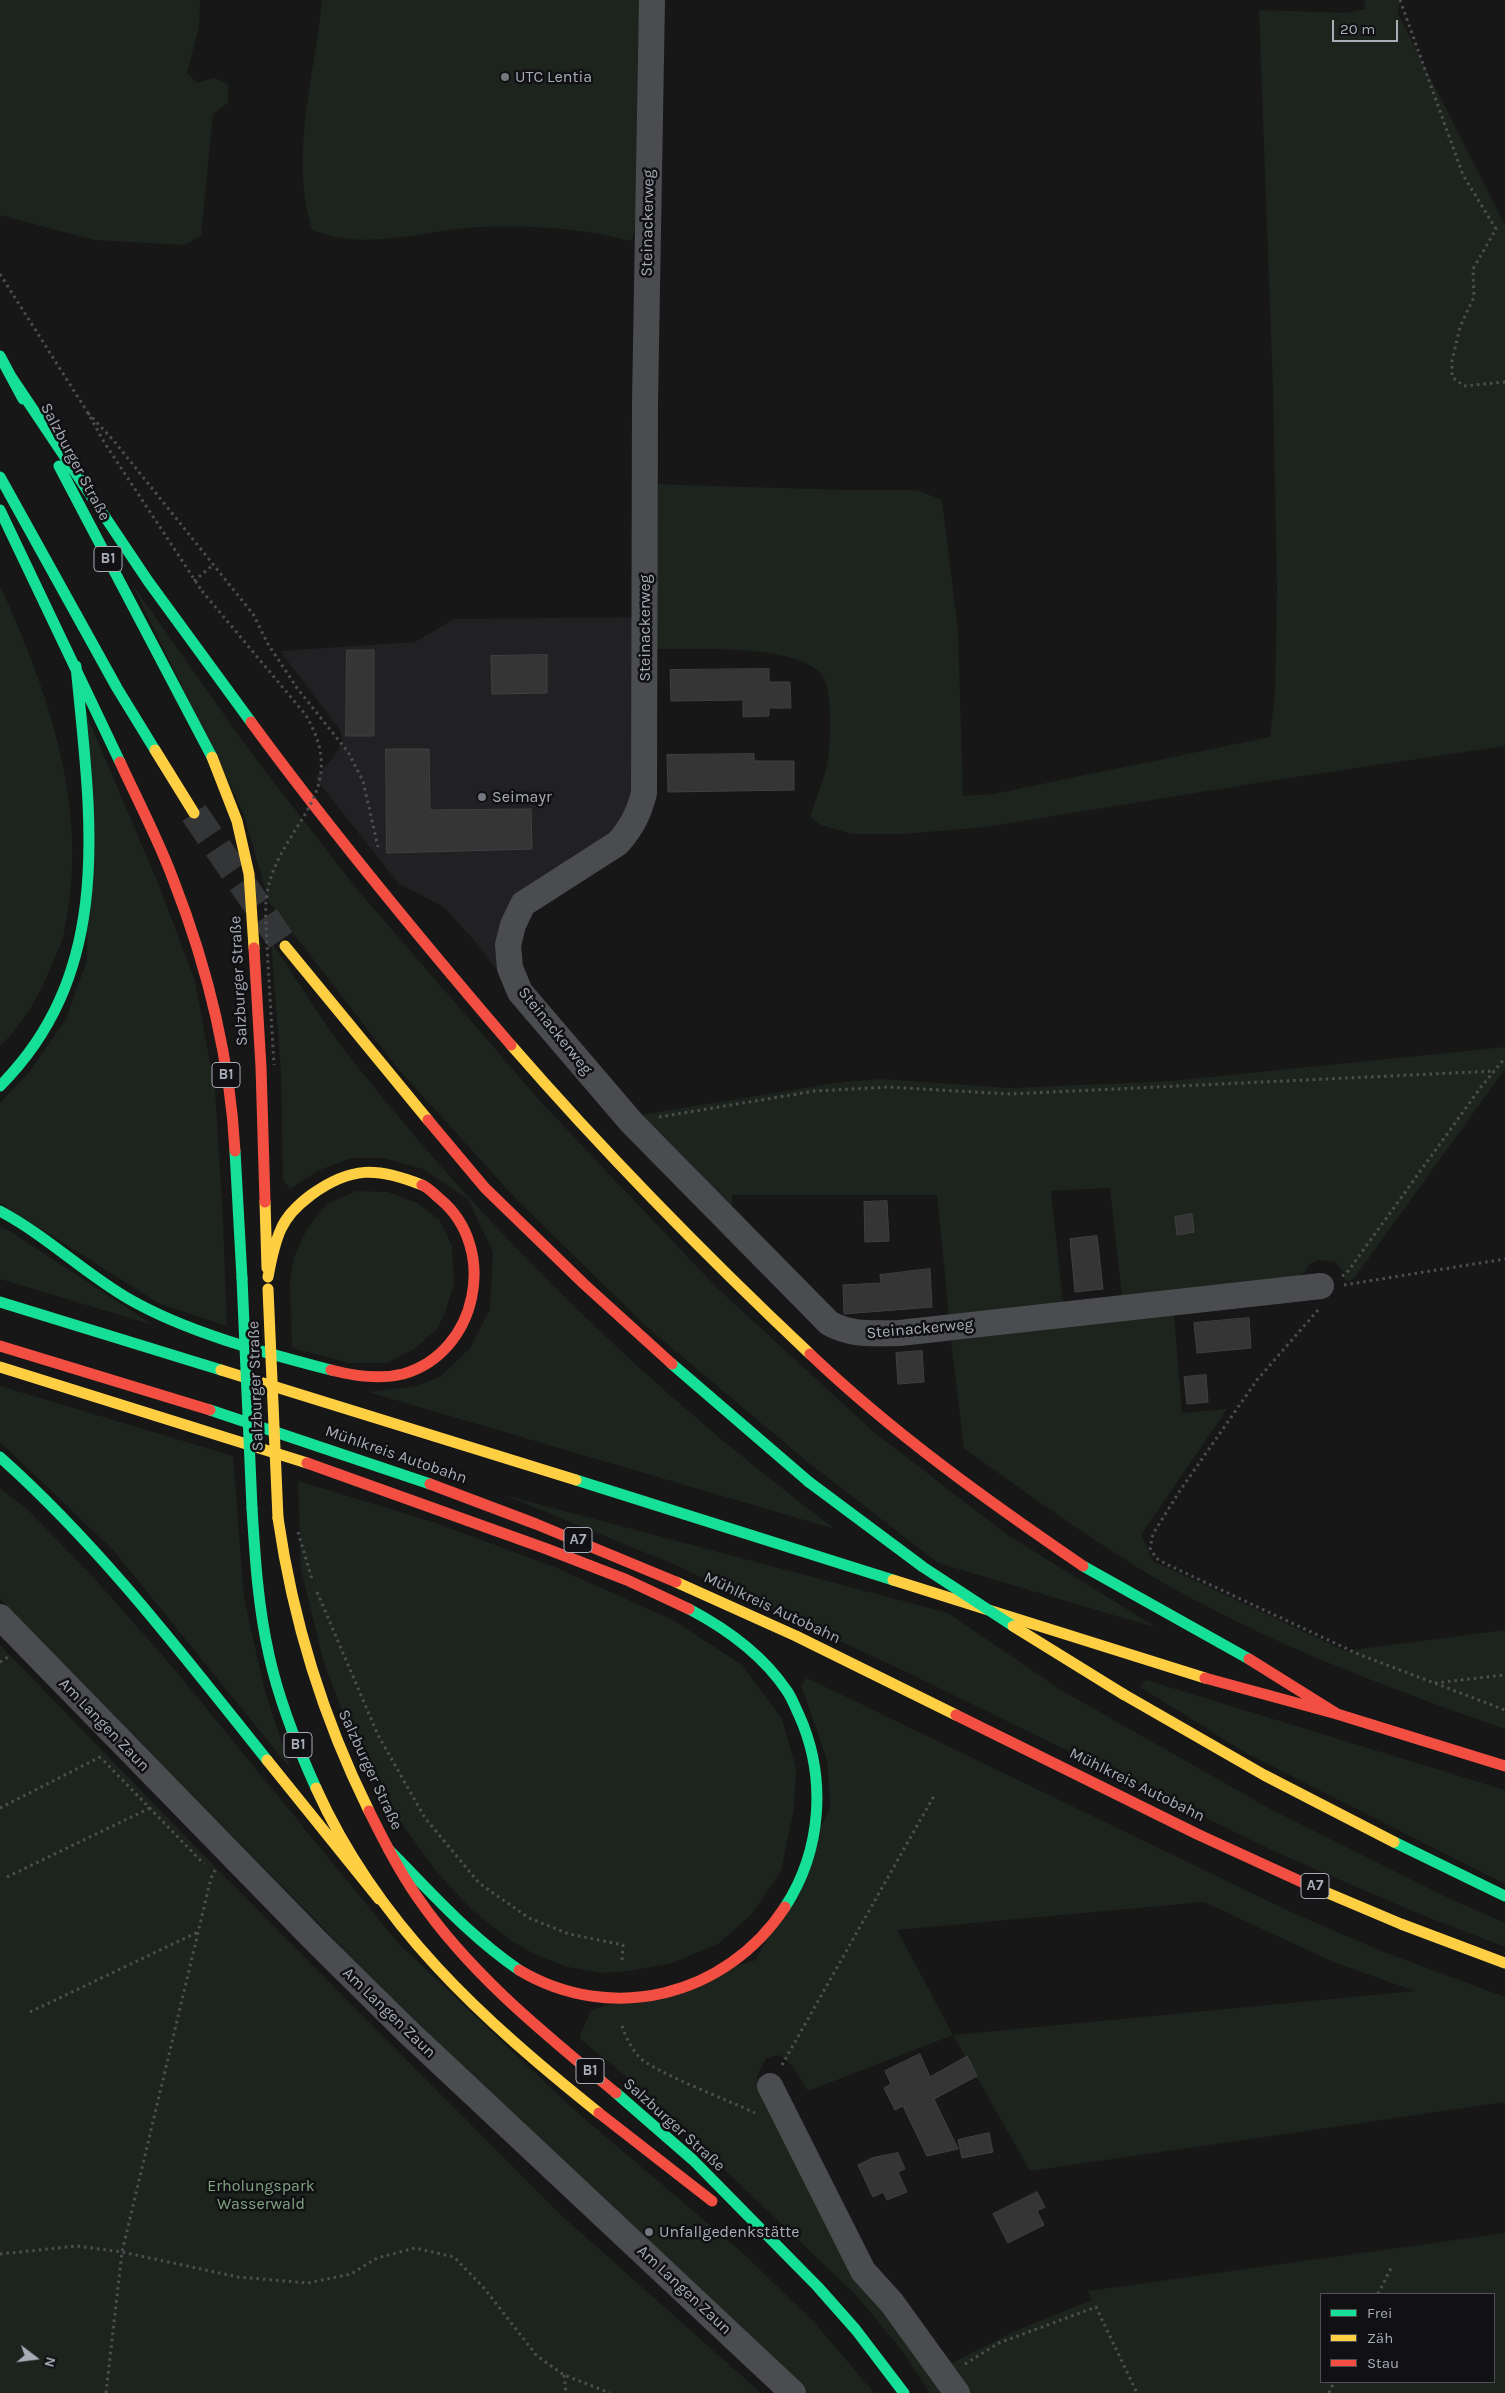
<!DOCTYPE html>
<meta charset="utf-8">
<style>
body{margin:0}
#map{position:relative;width:1505px;height:2393px;overflow:hidden;background:#171717;font-family:Karla,sans-serif}
canvas{display:block}
.legend{position:absolute;left:1320px;top:2293px;width:175px;height:90px;box-sizing:border-box;background:#111113;border:1px solid #4d4f55;margin:0;padding:6px 9px;list-style:none;font-size:15px;color:#a8adb8}
.legend li{display:flex;align-items:center;gap:10px;height:25px}
.legend b{width:25px;border:1px solid #4d4f55}
.north{position:absolute;left:10px;top:2333px;width:50px;height:50px;-webkit-text-stroke:4px #111113;paint-order:stroke;rotate:105deg;font-size:14px;font-weight:700;line-height:20px;text-align:center;color:#a8adb8}
.north::after{content:'';display:block;margin:auto;width:18px;height:22px;background:#a8adb8;clip-path:polygon(50% 0,100% 100%,50% 72%,0 100%)}
.scale{position:absolute;left:1332px;top:20px;width:66px;height:22px;box-sizing:border-box;border:2px solid #a8adb8;border-top:0;padding-left:6px;font-size:15px;line-height:18px;white-space:nowrap;color:#a8adb8;-webkit-text-stroke:4px #111113;paint-order:stroke}
</style>
<div id="map">
<canvas width="1505" height="2393"></canvas>
<ul class="legend">
<li><b style="height:6px;background:#16e098"></b>Frei</li>
<li><b style="height:6px;background:#ffcf43"></b>Zäh</li>
<li><b style="height:6px;background:#f24e42"></b>Stau</li>
</ul>
<div class="north">N</div>
<div class="scale">20 m</div>
</div>
<script>
const ctx = document.querySelector('canvas').getContext('2d');
ctx.lineJoin = 'round';
function fillPath(path, color) { ctx.fillStyle = color; ctx.fill(path, 'evenodd'); }
function strokePath(path, color, width, dash) { ctx.strokeStyle = color; ctx.lineWidth = width; ctx.lineCap = dash ? 'butt' : 'round'; ctx.setLineDash(dash || []); ctx.stroke(path); }
function write(font, color, halo, rows, align = 'center') {
  ctx.font = font + ' Karla,sans-serif'; ctx.lineWidth = 5; ctx.setLineDash([]); ctx.textBaseline = 'middle'; ctx.strokeStyle = halo; ctx.fillStyle = color; for (const [text, x, y, turn = 0] of rows) {
    ctx.save(); ctx.translate(x, y); ctx.rotate((+turn || 0) * Math.PI / 180); ctx.textAlign = isNaN(turn) ? turn : align; if (halo) ctx.strokeText(text, 0, 0); ctx.fillText(text, 0, 0); ctx.restore();
  }
}
fillPath(new Path2D(`
 M637 617V784L621 829 522 892 508 985 479 946 444 907 399 884 315 778 334 757 342 742 340 730 280 651 415 642 454 619Z`), '#212123');
fillPath(new Path2D(`
 M0 0H200L199 27 187 73 197 83 214 78 228 84V103L213 114 201 236 185 245 94 240 0 215Z
 M322 0H646L638 220 631 241C583 228 528 225 479 227 423 230 367 252 312 230 289 156 315 75 322 0Z
 M1364 0H1399L1398 14 1505 225V746L1269 781 986 827 904 834H852L821 825 810 817C816 798 825 778 828 759 831 743 832 689 823 676 798 643 694 650 654 649L651 484 846 490H917L942 500 958 630 963 796 993 794 1270 737 1275 693 1277 588 1273 390 1259 10 1347 13 1366 9Z
 M132 584 249 750 356 888 541 1102 716 1287 876 1434 1008 1535 1157 1628 938 1563 804 1459 647 1327 519 1202 399 1070 269 902 243 812Z
 M0 586C49 692 91 814 64 932 62 943 56 954 52 964 40 995 24 1023 0 1046Z
 M85 711 158 883 195 981 215 1090 222 1199 227 1326 160 1304 0 1203V1103L30 1071 66 1019 87 960Z
 M271 942C298 980 321 1021 350 1057 492 1237 652 1392 835 1529L368 1392 416 1386 440 1377 470 1348 490 1309 493 1252 468 1199 423 1169 383 1158H352L319 1170 290 1189 283 1180 281 1072Z
 M1505 1047V1069L1355 1277 1348 1282 1344 1279 1345 1274 1336 1262 1319 1260 1309 1264 1307 1270 1298 1277 1122 1297 1110 1188 1051 1191 1063 1303 949 1316 937 1195H732V1213L640 1115 836 1083 881 1079 1010 1088 1171 1081Z
 M356 1191 388 1192 417 1203 439 1219 452 1246 454 1285 445 1312 438 1328 414 1349 387 1363H349L292 1348 290 1281 294 1257 307 1229 327 1204Z
 M0 1227 10 1231 153 1325 0 1279Z
 M1174 1313 1182 1413 1227 1409 1141 1535 1153 1561 1345 1651 1505 1630V1729C1377 1684 1248 1636 1132 1564 1075 1528 1019 1488 964 1448L951 1341Z
 M0 1386 233 1456 244 1598 264 1688 290 1768 113 1550 0 1442Z
 M298 1481 433 1522 557 1568 675 1621 742 1665 782 1719 796 1768 794 1809 781 1871 752 1914 718 1944 672 1963 630 1971 602 1973 568 1967 536 1955 510 1940 471 1909 436 1871 397 1817 352 1738 323 1660 301 1569Z
 M0 1488 27 1509 93 1577 171 1665 398 1943 571 2107 745 2255 814 2322 874 2393H806L644 2243 395 2001 24 1624 0 1599Z
 M504 1495 948 1613 1061 1690 1272 1810 1442 1895 1505 1923V1947L1417 1913 1282 1855 900 1669 673 1564Z
 M0 1645 220 1872 561 2215 761 2393H0Z
 M807 1678 1293 1913 1381 1951 1505 1997V2102L1030 2171 953 2035 808 2091 793 2067 779 2055 766 2058 757 2077 760 2095 948 2393H930L900 2348 857 2296 628 2078 579 2038 591 2010 756 1960 830 1808 827 1760 801 1685ZM1204 1902 1333 1962 1415 1991 953 2035 897 1930Z
 M1146 1680 1505 1790V1884L1246 1753 1140 1687Z
 M1505 2233V2393H965L948 2365 1015 2331 1092 2300 1088 2291ZM1321 2294H1494V2382H1321Z`), '#1d241e');
const building = new Path2D(`
 M347 650H374V736H346Z
 M547 655V693L492 694 491 656Z
 M769 669V682H790L791 708H769V716L743 717V700L671 701 670 670Z
 M386 749H429L430 810 531 809 532 849 387 853Z
 M754 754V761H794V790L668 792 667 755Z
 M887 1201 889 1241 865 1242 864 1202Z
 M1192 1214 1194 1232 1177 1235 1175 1217Z
 M1097 1236 1103 1289 1075 1292 1070 1239Z
 M930 1269 932 1307 844 1314 843 1285 881 1283 880 1275Z
 M1249 1318 1251 1348 1197 1353 1194 1323Z
 M922 1351 924 1382 898 1384 896 1353Z
 M1206 1375 1208 1402 1187 1404 1184 1377Z
 M920 2054 930 2077 967 2056 977 2076 934 2099 958 2149 927 2156 903 2106 895 2110 884 2088 891 2084 885 2071Z
 M989 2133 993 2152 962 2158 958 2140Z
 M898 2153 905 2169 898 2172 907 2192 887 2200 883 2192 873 2197 858 2165 872 2158Z
 M1037 2192 1045 2207 1037 2211 1044 2225 1008 2243 993 2214Z`);
fillPath(building, '#353536');
strokePath(building, '#3f4043', 1);
strokePath(new Path2D(`
 M194 813 285 946`), '#343537', 28, [28, 14]);
strokePath(new Path2D(`
 M1400 0 1463 175 1496 229 1473 269 1474 297 1460 327 1452 361V377L1464 386 1505 382
 M0 274 88 413 104 442 202 591
 M88 413 114 441 253 614 268 644 297 688 348 752 363 781 378 847
 M194 581 213 565
 M659 1117 815 1091 888 1087 1010 1094 1495 1071
 M1342 1276 1346 1274 1481 1087 1505 1058
 M1344 1285 1505 1259
 M1318 1310 1257 1380 1179 1492 1153 1534 1150 1548 1156 1558 1166 1564 1358 1654 1505 1710
 M317 1592 378 1735 425 1818 479 1883 529 1918 569 1934 623 1945 622 1961
 M0 1662 8 1657
 M1435 1683 1505 1675
 M104 1761 204 1864
 M0 1808 102 1756
 M7 1877 150 1808
 M30 2012 198 1932
 M622 2026C626 2037 631 2048 639 2057 655 2073 731 2101 755 2113
 M782 2065 935 1794
 M0 2254 77 2246 122 2252 238 2277 308 2283 351 2274 377 2258 415 2248 454 2257 484 2288 537 2356 564 2375 610 2393
 M1378 2294 1392 2266
 M965 2364 999 2343 1096 2307 1137 2393
 M564 2375 566 2393
 M106 2393 122 2252 211 1878 215 1870
 M1329 2393 1334 2382`), '#4d4e52', 3, [2.5, 4]);
strokePath(new Path2D(`
 M652 0 645 403 644 793C639 813 632 827 618 843L523 904 513 925 508 945 510 968 520 992 632 1123 829 1323C852 1336 874 1333 900 1333L1321 1286
 M0 1617 314 1939 406 2030 793 2393
 M770 2086 863 2271 892 2303 957 2393`), '#4b4c50', 26);
strokePath(new Path2D(`
 M0 356 23 399
 M12 378 148 581 251 722
 M59 466 212 757
 M0 477 117 688 155 750
 M0 510 120 762
 M0 1086C117 969 90 814 76 666
 M235 1151 242 1278
 M0 1211C47 1236 84 1273 129 1299 188 1333 266 1353 331 1370
 M0 1302 221 1370
 M672 1364 809 1482
 M210 1410 430 1484
 M0 1457C101 1547 183 1655 267 1760
 M576 1480 893 1580
 M252 1508C255 1557 258 1607 269 1655 279 1701 297 1746 316 1788
 M1083 1566 1249 1659
 M689 1609C727 1629 763 1655 787 1691 792 1698 795 1707 799 1715 827 1777 822 1850 785 1907
 M1394 1842 1505 1896
 M389 1850C431 1892 469 1936 519 1970
 M616 2093 693 2160 818 2287 856 2330 904 2393`), '#16e098', 11);
strokePath(new Path2D(`
 M155 750 194 813
 M212 757 237 821 249 874 254 948
 M285 946 428 1120
 M511 1045C605 1153 706 1256 810 1354
 M265 1202 267 1268
 M268 1277C271 1261 274 1244 281 1229 287 1215 299 1204 311 1195 351 1166 377 1167 422 1185
 M0 1367 307 1463
 M221 1370 576 1480
 M278 1518C293 1622 323 1718 369 1811
 M893 1580 1205 1678
 M676 1582 796 1636 956 1715
 M1123 1694 1264 1775 1394 1842
 M267 1760 379 1899
 M316 1788C378 1926 483 2020 599 2113
 M1304 1883 1401 1924 1505 1963`), '#ffcf43', 11);
strokePath(new Path2D(`
 M251 722C333 834 421 940 511 1045
 M120 762C138 801 158 839 173 879 207 966 230 1058 235 1151
 M254 948 261 1067 265 1202
 M428 1120 485 1188 584 1284 672 1364
 M0 1346 210 1410
 M810 1354C894 1434 988 1501 1083 1566
 M331 1370C354 1376 379 1380 403 1374 478 1353 499 1248 440 1199 434 1194 429 1188 422 1185
 M307 1463 547 1549 627 1580 689 1609
 M430 1484 536 1524 676 1582
 M1249 1659 1337 1714
 M1205 1678 1337 1714 1505 1766
 M956 1715 1197 1834 1304 1883
 M369 1811C384 1841 399 1871 418 1898 471 1975 545 2034 616 2093
 M519 1970C611 2025 726 1997 785 1907
 M599 2113 712 2201`), '#f24e42', 11);
strokePath(new Path2D(`
 M202 591 305 714C356 797 272 827 266 902 265 922 267 943 268 963 270 997 272 1031 274 1065
 M298 1532 312 1579`), '#4d4e52', 3, [2.5, 4]);
strokePath(new Path2D(`
 M242 1278 252 1508
 M809 1482 923 1567 1013 1626`), '#16e098', 11);
strokePath(new Path2D(`
 M268 1289 278 1518
 M1013 1626 1123 1694`), '#ffcf43', 11);
for (const [x, y, r, color] of [
 [505,77,5,"#757880"],
 [482,797,5,"#757880"],
 [649,2232,5,"#757880"]
]) { const dot = new Path2D(); dot.arc(x, y, r, 0, 2 * Math.PI); ctx.fillStyle = color; ctx.fill(dot); strokePath(dot, '#111113', 2); }
for (const [x, y, w] of [
 [108,559,28],
 [226,1075,28],
 [578,1540,28],
 [298,1745,28],
 [1315,1886,28],
 [590,2071,28]
]) { const box = new Path2D(); box.roundRect(x - w / 2, y - 12.5, w, 25, 4); ctx.fillStyle = '#111113'; ctx.fill(box); strokePath(box, '#a8adb8', 1); }
write('bold 15px', '#a8adb8', null, [
 ["B1",108,559],
 ["B1",226,1075],
 ["A7",578,1540],
 ["B1",298,1745],
 ["A7",1315,1886],
 ["B1",590,2071]
]);
write('16px', '#a8adb8', '#111113', [
 ["UTC Lentia",515,77],
 ["Seimayr",492,797],
 ["Unfallgedenkstätte",659,2232]
], 'left');
write('16px', '#a8adb8', '#111113', [
 ["Steinackerweg",648,223,-89],
 ["Salzburger Straße",75,462,62],
 ["Steinackerweg",645,628,-90],
 ["Salzburger Straße",239,981,-93],
 ["Steinackerweg",555,1031,51],
 ["Steinackerweg",920,1329,-5],
 ["Salzburger Straße",256,1386,-92],
 ["Mühlkreis Autobahn",396,1455,19],
 ["Mühlkreis Autobahn",772,1608,25],
 ["Am Langen Zaun",104,1725,46],
 ["Salzburger Straße",370,1770,65],
 ["Mühlkreis Autobahn",1137,1785,26],
 ["Am Langen Zaun",389,2013,44],
 ["Salzburger Straße",674,2125,42],
 ["Am Langen Zaun",684,2290,43]
]);
write('16px', '#7fa381', '#111113', [
 ["Erholungspark",261,2186],
 ["Wasserwald",261,2204]
]);
</script>
